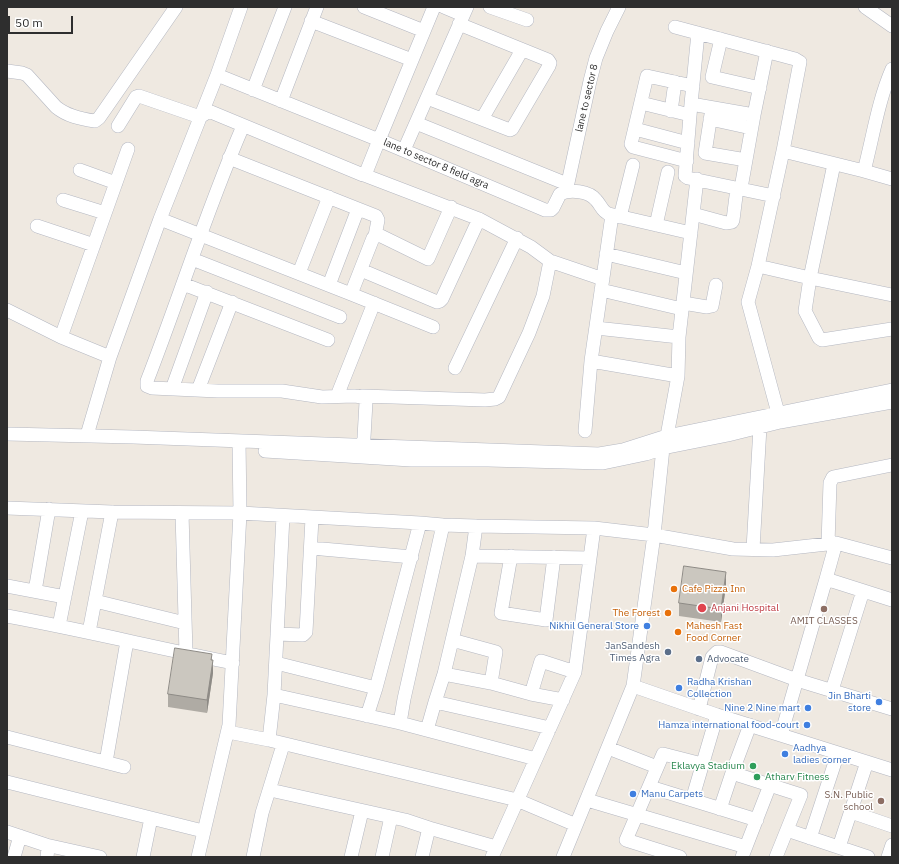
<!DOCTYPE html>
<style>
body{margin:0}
#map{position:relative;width:899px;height:864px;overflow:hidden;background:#efe9e1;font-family:"IBM Plex Sans",sans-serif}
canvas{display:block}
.frame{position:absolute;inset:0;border:8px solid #2e2e2e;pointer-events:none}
.scale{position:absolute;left:8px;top:16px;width:65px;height:18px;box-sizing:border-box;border:2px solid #2e2e2e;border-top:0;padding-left:5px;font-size:12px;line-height:14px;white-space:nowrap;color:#2e2e2e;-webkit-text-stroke:3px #fff;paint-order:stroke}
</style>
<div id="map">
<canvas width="899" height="864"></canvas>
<div class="frame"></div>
<div class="scale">50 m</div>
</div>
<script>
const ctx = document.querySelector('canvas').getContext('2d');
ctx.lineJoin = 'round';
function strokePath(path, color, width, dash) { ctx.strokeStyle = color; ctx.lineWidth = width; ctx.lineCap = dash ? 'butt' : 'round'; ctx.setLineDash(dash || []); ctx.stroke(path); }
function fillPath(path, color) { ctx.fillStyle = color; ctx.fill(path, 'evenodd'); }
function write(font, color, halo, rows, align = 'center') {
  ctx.font = font + ' "IBM Plex Sans",sans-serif'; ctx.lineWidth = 3; ctx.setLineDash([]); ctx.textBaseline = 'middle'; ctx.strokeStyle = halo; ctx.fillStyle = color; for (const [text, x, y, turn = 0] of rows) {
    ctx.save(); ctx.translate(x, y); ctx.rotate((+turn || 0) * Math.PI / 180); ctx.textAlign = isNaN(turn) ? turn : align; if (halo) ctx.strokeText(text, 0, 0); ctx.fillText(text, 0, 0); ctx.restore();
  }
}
const minor = new Path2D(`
 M364 7 424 31
 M444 7 463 15
 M490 7 527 20
 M865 7 892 26
 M311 21 412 60
 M675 27 795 59 800 62 783 151
 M698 33 691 104 685 176 688 178 774 196
 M721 39 712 77 760 88
 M7 71 22 73 27 75 56 107C67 116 80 119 95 121L99 118 176 7
 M217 75 379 140 434 7
 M253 90 285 7
 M427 98 510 130 512 129 549 66 550 63 548 60 459 24
 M281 101 317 7
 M641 103 690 115
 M691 104 754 115 741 188
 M712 108 705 153 746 160
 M671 111 675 82
 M754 115 767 51
 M482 119 522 50
 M710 119 751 128
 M416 123 567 184
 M118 126 136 97 139 96 200 117 208 112H211L363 175H365L379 140 545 210H551L553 208 560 194C570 189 589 191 596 200 601 205 602 212 609 214L691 233
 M243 126C207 209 180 296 147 381V386L152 388 218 391H282L322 397 354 396 363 397 366 402 363 455
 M635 129 688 143
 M404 150 467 7
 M229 158 376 216 378 220 375 236
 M687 161 633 147 631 144 647 76 693 86
 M80 170 116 183
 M864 171 892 179
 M364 175 479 219 531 247 550 261 603 279
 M566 192 590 81 596 58 607 31 619 7
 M63 200 105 213
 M693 214 726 223 732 222 733 220 737 188
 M620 217 633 165
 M160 219 351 294 433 327
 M656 225 668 172
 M37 226 94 245
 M606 254 686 273
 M192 259 340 317
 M758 266 810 278 834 164
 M361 270 437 302 440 301 442 299 479 219
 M299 273 329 197
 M183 284 328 340
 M329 285 358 209
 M601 290 682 309
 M351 294 373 238 375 236H381L428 259 451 207
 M892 295 810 278 805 311 819 338 822 340 892 329
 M683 303 707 307 712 306 716 285
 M7 310 61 337 110 357
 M596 328 679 337
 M61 337 128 149
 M591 361 678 376
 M455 368 517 238
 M172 389 207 292
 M198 390 232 302
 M337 396 374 303
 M362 396 485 400 495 399 499 397 529 333 543 296 550 261
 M778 413 748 302 758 266 783 151 864 171C873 137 878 101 892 69
 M585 431 591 361 612 215
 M7 434 133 437 599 454 623 450 667 436 892 390
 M87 435 110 357 160 219 217 75 241 7
 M265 451 411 460H488L603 463 646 454 663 448 728 435 780 422 892 402
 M7 508 112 512 240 513 420 523 443 525 476 526
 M182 513 186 653
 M828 544 830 483 833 477 892 465
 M311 548 412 557
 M753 549 760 427
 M472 556 590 558
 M511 556 501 613 546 620 554 557
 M826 579 836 543
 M7 586 65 597
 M35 591 49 509
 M95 601 185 623
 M7 616C83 630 157 648 233 663
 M59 626 82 511
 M89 632 112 512
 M277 634 303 635 306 632 312 518
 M276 663 376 688
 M444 674 491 683 496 652 452 640
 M491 683 531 694
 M633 686 717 715 892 770
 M832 690 863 591
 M274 695 400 723 536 759
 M563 700 531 694 541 661 575 672
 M699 709 712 657 717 652H721L797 680 892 709
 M367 716 376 688 420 523
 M400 723 404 699 443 525
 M750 725 732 773 801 795 776 857
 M550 728 435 702 444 674 472 556 476 526 594 528
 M427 730 435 702
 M228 732 269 740 517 800 576 825
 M781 735 826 579 892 600
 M7 737 124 767
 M269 740 274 695 283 516
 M608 748 657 767
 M106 762 127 641
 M7 782 203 831
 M650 787 757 820
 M270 790 405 820 429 828
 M587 800 746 847
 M692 800 717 715
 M720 809 732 773
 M851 812 892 826
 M787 830 868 857
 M7 832 46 845 48 848 47 857
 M810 838 838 753
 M46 845 100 857
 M839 847 867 762
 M14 857 20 836
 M143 857 151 818
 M198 857 229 725 240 513 239 441
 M253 857 262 813 283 745
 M351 857 362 811
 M382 857 391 817
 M422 857 429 828 496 847
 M492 857 575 672 594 528 654 535 733 549 773 550 836 543 892 558
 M563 857 633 686 654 535 663 448 667 436 678 376 679 337 697 179
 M680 857 626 840 663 754 702 764
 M742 857 770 785
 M888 857 892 845`);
strokePath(minor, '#b4b7c1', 14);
strokePath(minor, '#fff', 13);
fillPath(new Path2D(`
 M726 585 721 622 679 616V603Z
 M212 660 213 673 207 713 168 707V694Z`), '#afaba4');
fillPath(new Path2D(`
 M726 572V585L721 622V609Z
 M212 654V667L213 660V673L207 713V700Z`), '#8e8b86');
const building = new Path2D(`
 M684 566 726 572 721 609 679 603Z
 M175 648 212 654 211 660H213L207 700 168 694Z`);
fillPath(building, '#cbc7bf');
strokePath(building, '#8e8b86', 1);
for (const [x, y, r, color] of [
 [674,589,4,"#e8710a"],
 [702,608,5,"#e0444e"],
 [824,609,4,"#8d6e63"],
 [668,613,4,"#e8710a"],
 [647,626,4,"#3f7fe0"],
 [678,632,4,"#e8710a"],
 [668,652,4,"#5c6f8a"],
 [699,659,4,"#5c6f8a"],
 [679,688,4,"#3f7fe0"],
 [879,702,4,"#3f7fe0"],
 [808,708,4,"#3f7fe0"],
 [807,725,4,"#3f7fe0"],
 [785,754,4,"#3f7fe0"],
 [753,766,4,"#2e9e5b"],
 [757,777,4,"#2e9e5b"],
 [633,794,4,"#3f7fe0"],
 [881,801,4,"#8d6e63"]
]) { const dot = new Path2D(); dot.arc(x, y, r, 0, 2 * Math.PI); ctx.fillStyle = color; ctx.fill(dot); strokePath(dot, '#fff', 1.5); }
write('10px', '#2e2e2e', '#fff', [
 ["lane to sector 8",587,98,-77],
 ["lane to sector 8 field agra",436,164,23]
]);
write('10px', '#c56008', '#fff', [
 ["Cafe Pizza Inn",682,589],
 ["The Forest",660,613,"right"],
 ["Mahesh Fast",686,626],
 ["Food Corner",686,638]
], 'left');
write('10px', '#be3a42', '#fff', [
 ["Anjani Hospital",711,608]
], 'left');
write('10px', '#785e54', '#fff', [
 ["AMIT CLASSES",824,621],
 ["S.N. Public",873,795,"right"],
 ["school",873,807,"right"]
]);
write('10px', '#366cbe', '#fff', [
 ["Nikhil General Store",639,626],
 ["Radha Krishan",687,682,"left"],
 ["Collection",687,694,"left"],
 ["Jin Bharti",871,696],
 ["store",871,708],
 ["Nine 2 Nine mart",800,708],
 ["Hamza international food-court",799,725],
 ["Aadhya",793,748,"left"],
 ["ladies corner",793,760,"left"],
 ["Manu Carpets",641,794,"left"]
], 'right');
write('10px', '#4e5e75', '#fff', [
 ["JanSandesh",660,646],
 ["Times Agra",660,658],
 ["Advocate",707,659,"left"]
], 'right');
write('10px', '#27864d', '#fff', [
 ["Eklavya Stadium",745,766],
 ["Atharv Fitness",765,777,"left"]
], 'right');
</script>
